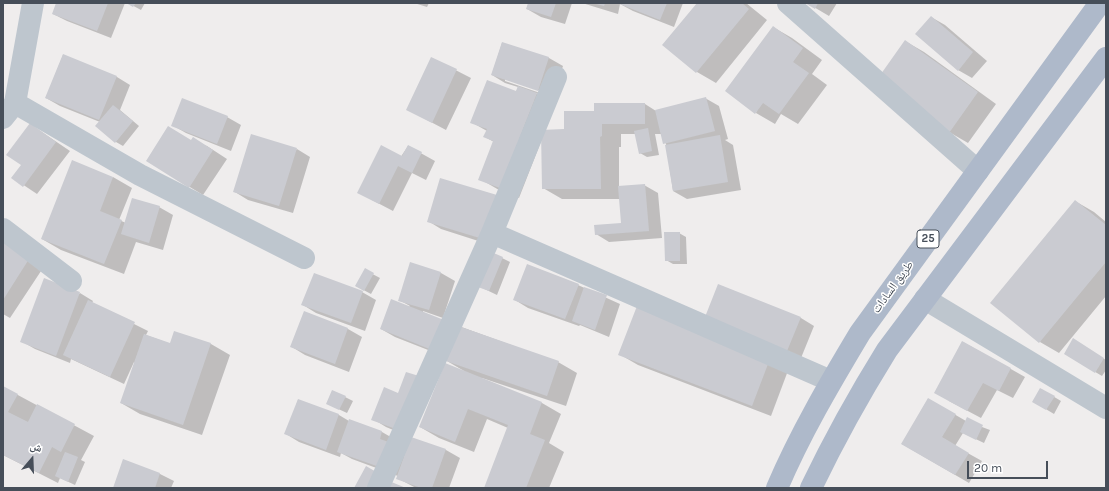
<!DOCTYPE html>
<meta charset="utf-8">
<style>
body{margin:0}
#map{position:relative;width:1109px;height:491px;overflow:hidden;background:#efeded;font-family:Karla,"Noto Naskh Arabic",sans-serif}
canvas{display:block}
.frame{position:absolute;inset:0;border:4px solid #464e59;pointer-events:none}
.north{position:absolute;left:12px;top:439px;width:40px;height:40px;-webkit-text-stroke:3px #fff;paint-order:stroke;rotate:19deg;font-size:11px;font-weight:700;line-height:16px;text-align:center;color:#464e59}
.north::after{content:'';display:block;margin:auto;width:14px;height:18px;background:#464e59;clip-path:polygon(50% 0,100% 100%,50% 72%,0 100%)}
.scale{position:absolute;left:967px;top:461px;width:81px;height:18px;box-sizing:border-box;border:2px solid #464e59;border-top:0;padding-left:5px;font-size:12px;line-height:14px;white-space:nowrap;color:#464e59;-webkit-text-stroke:3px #fff;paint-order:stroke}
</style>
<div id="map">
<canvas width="1109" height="491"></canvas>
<div class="frame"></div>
<div class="north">ش</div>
<div class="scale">20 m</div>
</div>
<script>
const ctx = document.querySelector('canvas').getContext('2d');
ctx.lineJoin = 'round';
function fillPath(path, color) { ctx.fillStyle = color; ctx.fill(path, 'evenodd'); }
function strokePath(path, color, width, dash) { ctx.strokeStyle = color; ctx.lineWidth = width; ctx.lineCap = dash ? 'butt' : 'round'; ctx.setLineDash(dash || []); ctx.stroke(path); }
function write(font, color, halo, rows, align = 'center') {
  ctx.font = font + ' Karla,"Noto Naskh Arabic",sans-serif'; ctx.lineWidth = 3; ctx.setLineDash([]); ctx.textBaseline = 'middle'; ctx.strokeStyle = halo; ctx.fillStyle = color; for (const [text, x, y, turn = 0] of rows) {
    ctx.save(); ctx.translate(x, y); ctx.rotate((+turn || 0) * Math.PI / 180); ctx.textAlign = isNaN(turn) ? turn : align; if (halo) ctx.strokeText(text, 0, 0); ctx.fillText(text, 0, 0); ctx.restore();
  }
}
fillPath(new Path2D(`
 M58 3H125L111 38 67 21 53 14Z
 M128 3H145L141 10Z
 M414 3H429L427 7Z
 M529 3H572L565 24 541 17 527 9Z
 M582 3H683L674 27 633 11 620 4 618 14Z
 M698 3H746L767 20 716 83 697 72Z
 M807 3H837L829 16Z
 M931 17 945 25 987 61 972 78 958 70Z
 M773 27 792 38 822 60 812 74 827 85 798 124 781 114 775 124 756 113Z
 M905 41 924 52 996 104 968 143 949 132Z
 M502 43 549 58 563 66 552 98 535 93 555 105 545 131 565 130 595 112 645 104 656 111 705 98 719 106 728 139 725 140 733 145 741 190 687 199 673 191 666 144 662 134H655L659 155 647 157 640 153 636 134H621V147H619V187L644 185 658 193 662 238 609 242 596 234 622 224 620 199H562L543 188 542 139 519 198 499 190 480 179 494 142 485 137 487 131 471 122 516 92 518 87 505 83 492 75ZM505 79 543 92V94L505 81Z
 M63 55 117 77 130 85 120 110 139 126 123 146 116 142 100 122 60 106 46 98Z
 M432 58 471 78 446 130 408 110Z
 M227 117 241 125 231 151 186 133 172 125Z
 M30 124 70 151 37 194 13 178 22 165Z
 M191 141 207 146 227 159 203 195 147 161Z
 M408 146 435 161 426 180 412 173 393 211 372 200Z
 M297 149 310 157 293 213 248 200 235 192Z
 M113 177 132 188 119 220 126 223 159 207 173 215 163 250 136 242 124 274 61 250 42 239Z
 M497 196V247L441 229 428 221Z
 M1075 201 1094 212 1106 222V296L1059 353 1040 342Z
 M679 233 686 237 687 264H673L666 260Z
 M3 243 43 268 10 318 3 314Z
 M490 252 510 262 497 295 476 285Z
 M411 263 441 273 455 281 443 318 423 311V313L558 362 577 373 566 406 482 378V379L542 403 561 414 549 443 564 452 549 488H485L508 428 487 419 474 452 439 438 420 427 464 371 447 361 446 357 395 337 381 329 410 306 399 300Z
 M365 270 380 278 371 294 356 286Z
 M578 285 620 304 609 337 580 325 579 326 528 308 515 300Z
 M719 285 801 318 814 326 801 358 720 325Z
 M362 292 376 300 365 331 316 313 303 305Z
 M80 293 93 301 92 303 148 331 146 335 171 344 175 332 211 344 230 355 202 435 140 414 121 403 135 363 134 362 124 384 71 359 70 363 35 349 21 341Z
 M638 307 789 368 771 416 638 365 619 354Z
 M305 312 348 329 362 337 349 372 305 355 292 347Z
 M1073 340 1106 360V370L1102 376 1065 354Z
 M963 342 1025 377 1013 398 997 390 981 418 949 401Z
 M3 387 94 436 81 460 85 462 75 485 60 478 58 483 3 455Z
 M1041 389 1061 401 1054 414 1034 402Z
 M333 391 353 401 347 413 334 407Z
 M399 394 410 437 386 427 373 419Z
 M928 399 966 421 990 430 984 443 963 433 955 446 982 461 969 483 902 444Z
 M298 400 339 415 349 421 382 432 396 440 412 438 446 450 460 458 449 488H416L397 478 398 476 352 459 341 453 340 457 299 442 286 434Z
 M124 460 160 474 174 481 171 488H114Z`), '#0003');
fillPath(new Path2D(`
 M56 3H108L97 31 52 14Z
 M126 3H136L133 7Z
 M528 3H556L551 17 526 9Z
 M593 3H605L604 6Z
 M617 3H667L660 20Z
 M697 3H742L749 9 696 73 662 45Z
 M805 3H818L815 9Z
 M931 16 973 52 958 71 915 34Z
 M773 26 803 48 793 62 809 73 779 114 763 103 755 114 725 91Z
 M905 40 978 92 949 133 876 81Z
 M502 42 549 57 538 91 491 75Z
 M63 54 117 76 99 120 45 98Z
 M431 57 457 69 432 123 406 110Z
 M487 80 516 91 518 86 537 93 500 188 478 180 493 141 483 137 487 129 470 123Z
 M706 97 715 131 663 144 655 110Z
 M182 98 228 116 217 144 171 126Z
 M594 103H645V124H602V136L600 137 601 189H542L541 130 564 129V111H594Z
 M113 105 133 121 115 143 95 126Z
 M30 123 56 142 23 187 11 178 21 165 6 155Z
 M168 126 191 140 193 137 213 150 189 188 146 161Z
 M648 128 652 151 639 154 634 131Z
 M251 134 297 148 279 206 233 192Z
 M720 135 728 182 673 191 665 145Z
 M381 145 402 156 408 145 422 152 412 173 398 166 379 204 357 193Z
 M72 160 113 177 100 211 122 220 104 264 41 239Z
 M440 178 497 195 483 239 427 222Z
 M645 184 649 231 595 235 594 225 621 223 618 186Z
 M132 198 160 206 149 243 121 234Z
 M1075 200 1106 225V262L1039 343 990 303Z
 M664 232H680V261H665Z
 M3 242 29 259 3 300Z
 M489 251 503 257 489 291 475 286Z
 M410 262 441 272 429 310 398 301Z
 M527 264 579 284 565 319 513 300Z
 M365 268 374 273 364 291 355 286Z
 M314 273 363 291 351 323 301 305Z
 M44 278 80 292 56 356 20 342Z
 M718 284 801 317 787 351 705 317Z
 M584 287 607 295 595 330 572 321Z
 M391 299 444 320 432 350 380 329Z
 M88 300 135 322 110 377 63 355Z
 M637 306 771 356 752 406 618 355Z
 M304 311 348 328 335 364 290 347Z
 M458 326 559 361 547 396 446 361Z
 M174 331 211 343 183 425 120 403 144 334 170 343Z
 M1073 338 1104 358 1095 373 1064 354Z
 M962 341 1011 368 999 391 983 383 967 411 934 393Z
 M445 363 542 402 530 434 545 440 526 488H484L508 425 468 409 455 442 419 427Z
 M406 372 419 376 396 429 371 420 384 387 398 393Z
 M3 386 18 394 8 412 28 422 37 404 75 424 61 452 52 447 39 473 3 455Z
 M1040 388 1055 396 1046 410 1032 402Z
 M332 390 346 396 339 410 326 404Z
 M928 398 956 414 942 437 969 453 955 475 901 444Z
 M298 399 339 414 326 450 284 434Z
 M967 417 983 425 976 440 960 432Z
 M349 419 382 431 380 439 397 445 388 470 337 452Z
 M411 437 446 449 432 488H421L396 479Z
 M65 452 78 457 68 482 55 476Z
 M123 459 160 473 155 488H113Z
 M366 466 378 473 370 488H354Z
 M389 481 406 488H386Z`), '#cacbd1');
strokePath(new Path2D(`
 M788 3 978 171
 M556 77 492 233 831 381
 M15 103 33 3
 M3 118 15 103 140 175 304 258
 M3 229 71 281
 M925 299 1106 408
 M378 488 492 233`), '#bec6ce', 22);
strokePath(new Path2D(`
 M777 488C800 434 830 383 860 333L1100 3
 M811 488C834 440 859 395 887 350L1106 58`), '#aeb9ca', 22);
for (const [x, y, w] of [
 [928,239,22]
]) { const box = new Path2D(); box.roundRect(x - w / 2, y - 9, w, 18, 3); ctx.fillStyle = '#fff'; ctx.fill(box); strokePath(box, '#464e59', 1); }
write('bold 11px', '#464e59', null, [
 ["25",928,239]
]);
write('12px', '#464e59', '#fff', [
 ["طريق السادات",893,287,-54]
]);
</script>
